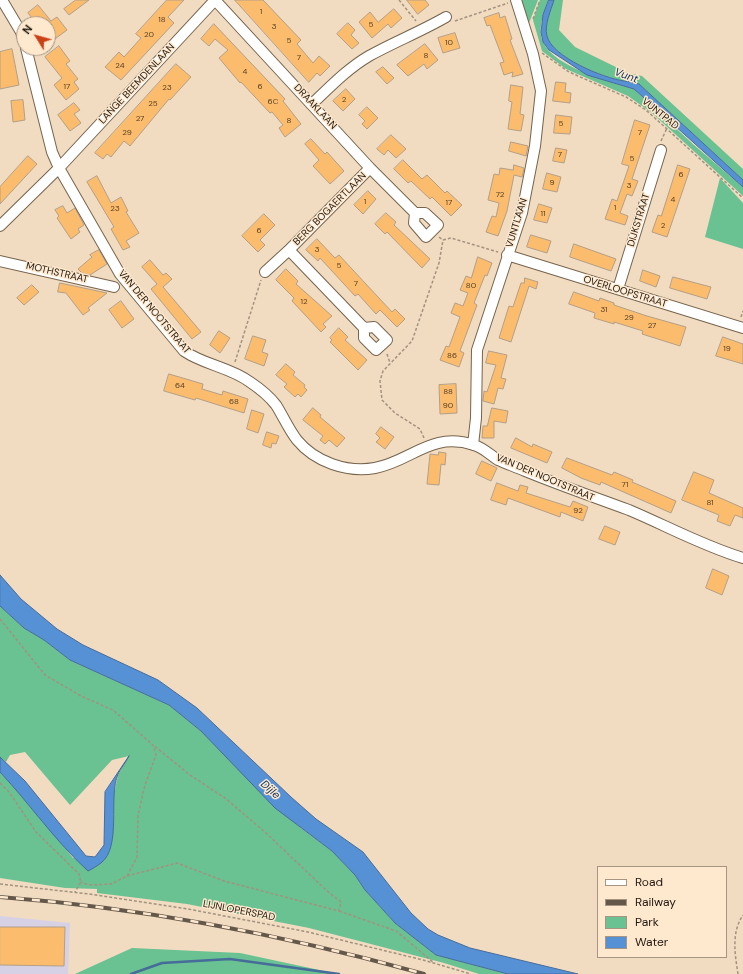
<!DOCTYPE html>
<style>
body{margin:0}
#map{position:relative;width:743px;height:974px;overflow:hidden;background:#f1dbc1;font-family:"DM Sans",sans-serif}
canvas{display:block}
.legend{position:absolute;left:597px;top:866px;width:130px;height:92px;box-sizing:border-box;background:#fee8ce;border:1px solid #a59582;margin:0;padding:5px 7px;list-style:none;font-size:12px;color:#1f180f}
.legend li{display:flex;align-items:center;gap:8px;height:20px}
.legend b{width:20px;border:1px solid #a59582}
.north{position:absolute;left:16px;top:16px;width:40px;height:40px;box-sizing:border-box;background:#fee8ce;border:1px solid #a59582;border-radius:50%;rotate:307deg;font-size:11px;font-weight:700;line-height:16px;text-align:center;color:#1f180f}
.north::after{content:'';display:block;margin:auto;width:14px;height:18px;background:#c94115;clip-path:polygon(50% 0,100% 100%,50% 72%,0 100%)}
</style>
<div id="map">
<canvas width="743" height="974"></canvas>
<ul class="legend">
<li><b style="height:5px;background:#fff"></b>Road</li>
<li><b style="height:5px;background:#64584a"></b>Railway</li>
<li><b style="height:11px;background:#6ac192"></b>Park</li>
<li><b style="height:11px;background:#5690d5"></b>Water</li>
</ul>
<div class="north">N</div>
</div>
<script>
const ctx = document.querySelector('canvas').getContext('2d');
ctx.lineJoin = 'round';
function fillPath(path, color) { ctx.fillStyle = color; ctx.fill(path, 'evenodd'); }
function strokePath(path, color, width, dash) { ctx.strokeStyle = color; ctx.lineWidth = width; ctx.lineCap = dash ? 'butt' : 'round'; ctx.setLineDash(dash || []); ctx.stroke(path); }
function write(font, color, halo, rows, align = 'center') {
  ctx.font = font + ' "DM Sans",sans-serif'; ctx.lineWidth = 3; ctx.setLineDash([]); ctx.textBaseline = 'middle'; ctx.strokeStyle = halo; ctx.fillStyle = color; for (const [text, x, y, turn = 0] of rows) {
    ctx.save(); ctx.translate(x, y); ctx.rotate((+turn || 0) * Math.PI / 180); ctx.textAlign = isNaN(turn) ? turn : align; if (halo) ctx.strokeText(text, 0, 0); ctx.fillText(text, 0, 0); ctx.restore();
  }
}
fillPath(new Path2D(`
 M0 916 70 923 68 974H0Z`), '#d7d1e6');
fillPath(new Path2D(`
 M521 0H538L529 23Z
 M540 0H549C544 12 537 29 543 42 554 67 610 82 634 89L638 93 694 145 743 187V196L652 113 628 96 566 69 542 51 533 20Z
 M554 0H563L559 30 575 47 628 73 642 76 743 169V180L639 84C633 82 629 82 624 81 603 78 552 57 547 36 544 25 551 10 554 0Z
 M720 178 743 203V249L705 237Z
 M0 606 24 628 44 640 70 660 169 705 201 731 301 828 332 851 355 875 365 890 395 923 436 955 508 974H479L444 963 309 928 187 904 97 893V889L65 888 0 878V772L25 798 73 858 102 862 114 824 113 799 118 775 129 756 112 760 70 805 25 752 10 755 6 762 0 757Z
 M132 948 240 953 338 974H75Z`), '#6ac192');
const water = new Path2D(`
 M549 0H554C551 10 544 25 547 36 552 57 603 78 624 81 629 82 633 82 639 84L743 180V187L634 89 587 75 549 50 543 42 541 32 543 15Z
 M0 575 21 599 57 629 83 645 158 680 197 708 291 797 316 819 363 852 411 913 428 929 438 935 470 948 578 974H508L436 955 395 923 365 890 355 875 332 851 275 808 201 731 169 705 70 660 44 640 24 628 0 606Z
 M129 756C126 762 121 768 118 774 108 797 122 847 101 863 97 866 92 869 88 871 55 841 30 804 0 772V757L25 781 86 856 95 857 104 845 105 792Z`);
fillPath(water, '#5690d5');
strokePath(water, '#466c9a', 1);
strokePath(new Path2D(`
 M131 974 162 963 230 959 339 974`), '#466c9a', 2.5);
const building = new Path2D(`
 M76 0H89L69 15 64 9Z
 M167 0H184L168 17 174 23 121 80 105 67 119 52 124 57 141 38 136 34Z
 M235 0H263L301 40 297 44 313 63 319 56 330 66 320 76 317 73 309 82Z
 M407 0H425L429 5 418 14Z
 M38 5 51 21 57 17 67 30 48 44V24H37L28 13Z
 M394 9 402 18 391 28 388 24 372 38 359 22 370 12 378 22Z
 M499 13 500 18 505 16 512 39 510 40 523 74 512 77 513 72 504 75 500 63 504 62 490 25 487 26 484 18Z
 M348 23 355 30 351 35 359 43 352 49 337 34Z
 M214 24 285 99 283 101 301 124 285 137 279 128 283 125 272 112 270 113 241 82 240 83 219 58 228 50 215 39 209 46 201 39Z
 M455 33 460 48 443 53 438 38Z
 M425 44 438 60 427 69 424 64 408 76 397 65Z
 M59 46 70 61 66 64 78 79 74 82 79 89 66 100 54 85 62 78 45 57Z
 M12 49 19 85 0 89V52Z
 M176 64 191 77 170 100 169 99 130 146 124 141 111 157 107 154 103 159 95 153Z
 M383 67 394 78 387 84 376 72Z
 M556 82 566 83 565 92 571 93 570 103 553 101Z
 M511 85 523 87 520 114 524 115 521 131 508 129 512 102 509 101Z
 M346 89 355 99 343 111 333 101Z
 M23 100 25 120 13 122 11 101Z
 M74 103 80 110 74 114 81 123 70 131 58 115Z
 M367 107 378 118 367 129 362 124 365 121 359 115Z
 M556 115 572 117 570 134 554 133Z
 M635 120 650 125 632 179 638 181 632 196 627 194 620 213 628 216 625 225 605 219 612 199 617 201 629 166 622 164Z
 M391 135 406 149 396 158 388 150 384 155 377 149Z
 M311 139 325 154 327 152 344 171 330 184 313 166 319 160 305 144Z
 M511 142 528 146 526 156 509 151Z
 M556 148 567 150 564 163 553 161Z
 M28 156 37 164 0 204V187Z
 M403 160 422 179 427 175 445 193 447 191 462 205 451 216 432 197 430 199 411 181 408 183 394 169Z
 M514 165 524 168 522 177 514 175 507 211 498 236 486 232 492 216 496 217 499 203 488 200 494 174 499 175 500 168 513 170Z
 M678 165 690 169 667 237 652 232 658 215 661 216Z
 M547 173 561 177 557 192 543 189Z
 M97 176 111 203 121 197 128 211 126 212 139 233 126 241 130 247 123 250 111 229 114 227 87 182Z
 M368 191 376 199 363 214 354 205Z
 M539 204 552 208 547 223 534 220Z
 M63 206 67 213 75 208 84 225 78 229 80 232 71 239 57 218 59 216 55 210Z
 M386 213 396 222 394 225 430 259 422 268 387 232 385 234 375 224Z
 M264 214 275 225 260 240 265 245 258 252 242 236Z
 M531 235 551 241 547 253 527 247Z
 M317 239 335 258 339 255 392 312 395 309 405 319 397 327 380 310 376 314 358 294 355 296 320 258 318 261 306 250Z
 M574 244 616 259 611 271 570 257Z
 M99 250 107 264 90 275 82 273 78 269 92 257 90 255Z
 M478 257 492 263 487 276 485 275 474 303 477 305 460 351 464 353 459 367 440 360 446 346 449 347 460 317 451 313 455 303 463 306 468 293 460 290 466 276 471 278Z
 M150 260 163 275 166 273 172 279 163 287 201 332 192 339 151 289 157 284 142 267Z
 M286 269 298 281 296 284 332 316 323 324 326 327 321 332 292 301 294 298 276 280Z
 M643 270 660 276 656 287 640 281Z
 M673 277 711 287 707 299 670 288Z
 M525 278 538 282 536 289 529 286 511 342 499 338 509 306 513 307 521 283H524Z
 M60 283 107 293 88 308 90 310 83 315 66 293 58 292Z
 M32 285 39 292 24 305 17 298Z
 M574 292 599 301 600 298 614 303V305L647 316 686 327 680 346 642 334 643 331 614 322V324L594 318 595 313 569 304Z
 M121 301 134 319 122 328 109 310Z
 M339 328 348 337 345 340 367 360 358 370 330 342 332 340 330 338Z
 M219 331 230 338 220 353 210 345Z
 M253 336 266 340 262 352 268 354 264 366 245 359Z
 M723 337 743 344V364L716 356Z
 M489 351 507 355 501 378 506 379 503 389 498 388 494 404 483 401 484 391 487 392 496 365 486 363Z
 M286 364 295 372 293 375 305 385 304 387 307 390 301 397 298 394 295 397 284 387 287 384 276 375Z
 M169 374 203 384 202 389 222 395 223 391 248 399 244 413 196 398 195 400 164 391Z
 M456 384 457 413 440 414 439 385Z
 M313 408 321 415 320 417 345 438 337 447 329 440 325 444 320 440 323 436 303 420Z
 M492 408 508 411 506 423 494 421V438H482L483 426H487Z
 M252 410 264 414 258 433 247 429Z
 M381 427 394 437 385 449 376 442 380 438 376 434Z
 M267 432 279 436 276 444 272 443 271 448 263 445Z
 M516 438 532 447 533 444 552 452 547 463 511 448Z
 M439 452 446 453 445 465 441 464 439 485 427 484 430 454 438 455Z
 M567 458 612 475 614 472 633 480 632 482 676 501 671 513 601 482 600 485 581 478 562 468Z
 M482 461 497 468 491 481 476 474Z
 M694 472 714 480 709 493 743 508V518L735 515 730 526 717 521 719 515 682 500Z
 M497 483 518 491 520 485 528 487 526 493 570 507 573 501 588 507 583 521 561 512 560 517 508 498 506 505 491 500Z
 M605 526 620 532 615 545 599 539Z
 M713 569 729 576 722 595 706 588Z
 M0 927H65L64 966 0 965Z`);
fillPath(building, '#fbbc6d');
strokePath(building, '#b39f87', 1);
const minor = new Path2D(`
 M2 0 21 32 24 42
 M215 0 370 168 415 213H425L438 225 426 237 414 223 415 213
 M26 48 52 152 59 168 120 274 184 351C204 365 230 367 250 382 259 388 269 396 276 405 283 416 289 430 297 440 315 462 347 473 375 468 412 461 431 431 474 445 484 448 490 455 498 460 507 464 516 467 525 471 559 485 594 497 629 510 667 526 703 546 743 558
 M312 104C330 87 347 69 369 56 394 42 420 32 446 17
 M0 226 59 168 215 0
 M507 255 743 328
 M0 261 114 287
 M265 272 289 250
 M618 289 661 150
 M364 328 374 327 387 340 376 350 364 338V328L289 250 370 168
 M473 445 476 418 477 350 522 213 535 146 541 91 533 54 516 0`);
strokePath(minor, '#77644d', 12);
strokePath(new Path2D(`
 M399 0 416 21
 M533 19 540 0
 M455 21 508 3
 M542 53 569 72 626 97 646 110 743 198
 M661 141 667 128
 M439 237 443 240 451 238 498 252
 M741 317 743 311
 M387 354 390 363
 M235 362 261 280
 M424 438 420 429 395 413 382 400 380 381 383 371 412 341 439 263 443 240
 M0 619 45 675 81 696 113 710 153 745 156 755 145 785 138 815 137 857 127 876 111 884 89 885 81 882
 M0 783 9 792 36 832 79 874 81 882 75 892
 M127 876 177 863 224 881 339 911 341 902 326 890 265 832 225 798 190 775 153 745
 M0 884 89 894 188 909 308 932 423 960 471 974
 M339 911 396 931 433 962
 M738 974C735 954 731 933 743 915`), '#a2927e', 1.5, [3, 2]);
strokePath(minor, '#fff', 10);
const rail = new Path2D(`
 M0 897C144 908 285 935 424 974`);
strokePath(rail, '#64584a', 4);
strokePath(rail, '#fee8ce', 2.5, [8]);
write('8px', '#564126', null, [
 ["1",261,12],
 ["18",162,20],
 ["5",371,25],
 ["3",274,27],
 ["20",149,35],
 ["5",289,41],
 ["10",449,43],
 ["8",426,56],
 ["7",299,58],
 ["24",120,66],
 ["4",245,72],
 ["17",67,87],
 ["6",260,87],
 ["23",167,88],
 ["2",344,100],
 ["6C",273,102],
 ["25",153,104],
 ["27",140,119],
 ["8",289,121],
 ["5",561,124],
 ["29",127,133],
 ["7",640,133],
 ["7",560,155],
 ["5",632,159],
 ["6",681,175],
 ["9",552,183],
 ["3",629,186],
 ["72",500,195],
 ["4",673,200],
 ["1",365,202],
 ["17",449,203],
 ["1",615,208],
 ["23",115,209],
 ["11",543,214],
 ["2",663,226],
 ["6",259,231],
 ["3",317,250],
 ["5",339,266],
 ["7",356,284],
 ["80",471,286],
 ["12",304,302],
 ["31",604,310],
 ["29",629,318],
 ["27",652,326],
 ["19",727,349],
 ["86",452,356],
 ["64",180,386],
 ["88",448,392],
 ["68",234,402],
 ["90",448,406],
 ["71",625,485],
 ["81",710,503],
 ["92",578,511]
]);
write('10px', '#1f180f', '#fee8ce', [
 ["LANGE BEEMDENLAAN",137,84,-47],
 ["DRAAKLAAN",315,107,47],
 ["VUNTPAD",660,114,39],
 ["BERG BOGAERTLAAN",330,209,-45],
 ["DIJKSTRAAT",639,220,-73],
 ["VUNTLAAN",517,223,-73],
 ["MOTHSTRAAT",57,273,13],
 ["OVERLOOPSTRAAT",625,292,17],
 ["VAN DER NOOTSTRAAT",154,312,50],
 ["VAN DER NOOTSTRAAT",545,478,23],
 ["LIJNLOPERSPAD",239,911,11]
]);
write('italic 11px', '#0b3461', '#fee8ce', [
 ["Vunt",626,76,20],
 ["Dijle",270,790,41]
]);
</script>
